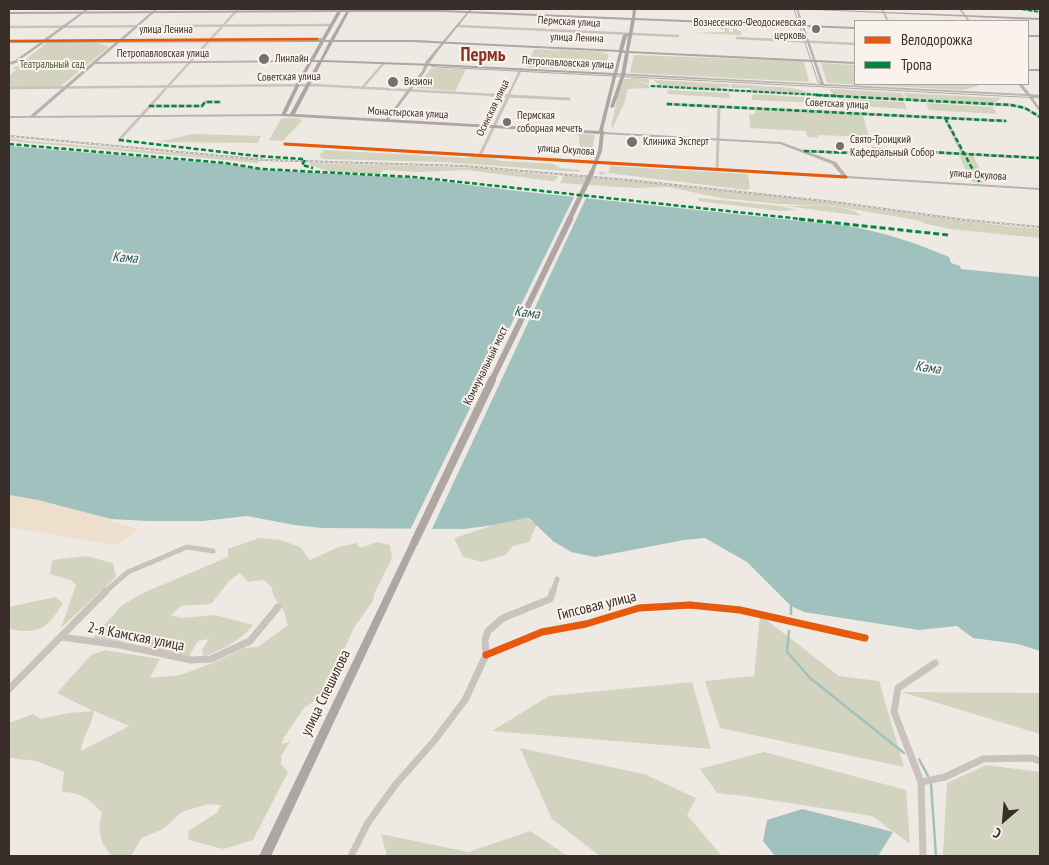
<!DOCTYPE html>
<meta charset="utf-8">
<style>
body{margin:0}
#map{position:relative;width:1049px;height:865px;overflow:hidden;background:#efe9e4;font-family:"PT Sans Narrow",sans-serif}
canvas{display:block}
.frame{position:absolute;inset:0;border:10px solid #3a2e2b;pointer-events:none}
.legend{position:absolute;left:854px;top:20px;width:175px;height:65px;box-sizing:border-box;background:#faf3ed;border:1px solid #ada49f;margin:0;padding:6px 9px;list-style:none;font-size:15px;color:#3a2e2b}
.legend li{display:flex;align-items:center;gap:10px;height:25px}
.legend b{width:25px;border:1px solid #ada49f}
.north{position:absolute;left:979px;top:795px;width:50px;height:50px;-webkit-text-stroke:4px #faf3ed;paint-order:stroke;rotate:207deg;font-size:14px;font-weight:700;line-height:20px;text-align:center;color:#3a2e2b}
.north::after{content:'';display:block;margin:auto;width:18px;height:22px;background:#3a2e2b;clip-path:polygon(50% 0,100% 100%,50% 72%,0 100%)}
</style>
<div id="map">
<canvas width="1049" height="865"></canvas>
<div class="frame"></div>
<ul class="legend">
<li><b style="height:6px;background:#e8590c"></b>Велодорожка</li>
<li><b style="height:6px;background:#00873e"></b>Тропа</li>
</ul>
<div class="north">С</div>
</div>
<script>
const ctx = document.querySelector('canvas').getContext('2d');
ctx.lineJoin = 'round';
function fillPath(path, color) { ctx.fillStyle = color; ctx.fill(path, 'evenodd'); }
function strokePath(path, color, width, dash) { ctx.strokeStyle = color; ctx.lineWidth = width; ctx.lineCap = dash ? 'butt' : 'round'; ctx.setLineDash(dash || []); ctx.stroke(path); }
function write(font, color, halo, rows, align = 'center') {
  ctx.font = font + ' "PT Sans Narrow",sans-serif'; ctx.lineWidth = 4; ctx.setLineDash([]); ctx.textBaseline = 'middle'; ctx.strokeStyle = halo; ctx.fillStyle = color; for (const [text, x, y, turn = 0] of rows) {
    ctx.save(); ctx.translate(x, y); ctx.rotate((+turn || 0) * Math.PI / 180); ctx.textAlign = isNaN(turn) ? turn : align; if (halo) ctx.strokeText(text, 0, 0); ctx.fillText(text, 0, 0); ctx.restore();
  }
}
fillPath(new Path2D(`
 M709 23 792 26 794 28 735 26 729 27V32H733V29L737 28V30L741 31V35L690 33 725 32 724 25 723 29H720V25H709Z
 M46 43H98L109 47 60 87H9V76L17 69H12L19 65Z
 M534 49 564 51 548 49 609 52 598 53 609 54 604 70 527 67Z
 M634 55 801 61 804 62 809 82 632 73 630 72Z
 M821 63 855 65V84H976L979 86 963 90 827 83Z
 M434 68 466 69 455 91 417 88 430 69Z
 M634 78 649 79V84L634 80 649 85 650 88 628 89 624 104 613 127H611L618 93 624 79Z
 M653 80 728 84 731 88 717 86 727 89 662 87Z
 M730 84 766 86 754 88C777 85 795 87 818 95L750 90V88H732Z
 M829 89 902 93 905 98 833 94Z
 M668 90 729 93 730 98 667 94Z
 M904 93 1001 98 993 104 906 98Z
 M755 94 817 98 818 103 752 100V95Z
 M842 99 904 102 907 109 840 105 838 100Z
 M926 103 993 107 997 114 929 110Z
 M755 110 863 115 869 137 818 135V138L807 137 806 131 750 128 749 114H755Z
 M285 118H300L302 121 283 141 269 140 281 119Z
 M574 133 595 135 591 155H580L579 136Z
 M192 134 261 136 258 143 159 142Z
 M9 138 31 141 260 160 257 163 226 160 9 141Z
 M324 150 468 158C481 155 491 157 502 161L554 164 560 168 580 170 579 172 442 162 324 159 319 156Z
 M959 156H973L988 183 972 182Z
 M312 163 477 168 558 176 555 181H551L467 170 419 172 383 170 380 174 331 172 306 164Z
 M611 166 748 174 750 188 746 190 608 173 601 175 599 173 600 171 608 173Z
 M564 175C651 183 738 191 825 202 897 211 968 223 1040 229V238L950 229 926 224 917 220 833 206 779 204 720 198 668 187 635 188 560 183Z
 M699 198 780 206 797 210 780 211 698 201Z
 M786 206C802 206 852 203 861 216Z
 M526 518 537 524 529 542 513 546 505 555 482 562 463 557 454 538 494 525Z
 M259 538 281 540 300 547 310 560 339 547 357 543 359 547H363L377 542 390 545 392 558 374 594 373 601 355 626 323 695 304 708 283 739 282 744 290 742 281 756V764L288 772 253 840 223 849 189 840 188 831 218 812 221 805 208 804 182 812 163 829 142 838 131 856H112C100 843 97 831 102 813 90 799 80 792 62 792L64 772 36 761 9 758V723L33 714 41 719 68 713 93 711 57 693 91 655 105 650 160 659 150 678 180 675 213 663 245 648 258 647 288 625 283 609 274 597 271 586 263 580 248 582 240 573 229 581 211 604 181 606 171 615 181 618 215 615 253 625C240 642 223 648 204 657L202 650 209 639 198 641 189 656 165 652 137 642 92 639 121 606 143 593 228 557V549ZM94 711 129 726 81 751C82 737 92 726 94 711Z
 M86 556 113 563 116 577 61 628 76 585 71 580 50 574 52 560Z
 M55 597 63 603C48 628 40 635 9 629V607Z
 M760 615 839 676 879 681 904 767 720 728 705 681 754 676Z
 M692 682 711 749 492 731 549 696Z
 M901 692 1040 693V735V734Z
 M520 748 644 774 696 798 687 815 722 856H600L552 819Z
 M764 752 906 790 910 844 872 816 751 797 717 793 700 769Z
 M986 765 1040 772V856H948L943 854 947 783Z
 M530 831 568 856H387L381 834 468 852Z`), '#d2d4bf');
fillPath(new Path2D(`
 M9 495 38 500 111 519 113 522 138 529 116 545 9 527Z`), '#eedfcc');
fillPath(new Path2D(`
 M9 146 224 164 264 170 413 178 518 191 848 226C883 232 916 243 949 257L951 263 960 266 961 269 1040 277V651L1018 644 973 638 957 626 919 630 804 612 791 606 747 562 705 538 684 540 595 557 571 552 553 541 530 519 526 518 494 525 464 529 322 528 294 525 247 516 203 521H148L111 519 38 500 9 495Z
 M802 809 893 832 878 856H775L763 841 767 820Z`), '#a1c1bf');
fillPath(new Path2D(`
 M575 195 587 196 431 531 410 530Z`), '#efe9e4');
strokePath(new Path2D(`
 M791 606V614
 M789 631 787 652 810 678 904 753
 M919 759 928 776
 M931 784 936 856`), '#a1c1bf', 2.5);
strokePath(new Path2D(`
 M882 9 888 21
 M1022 9 1040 12
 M458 26 678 36
 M9 27 332 25
 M737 38 855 44
 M9 63 16 62
 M651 86 839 96
 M9 88 314 85 513 96
 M362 88 383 64
 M159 96 238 9
 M508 96 521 69`), '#c9c2bd', 2.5);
strokePath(new Path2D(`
 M490 95 569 99
 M816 95 1011 105 1025 108 1040 117
 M667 104 1006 121
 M149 106H202L205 102H220
 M945 118 963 154
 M119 140 160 95
 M285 144 846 177
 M804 151 875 154 873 149 1040 158
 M480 155 509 95
 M717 170 719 107`), '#c9c2bd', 3);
strokePath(new Path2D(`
 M105 592 128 572 187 547 213 551
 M553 592 557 579`), '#c9c2bd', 5);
strokePath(new Path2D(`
 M61 637 120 645 191 660 211 659 250 641 278 607
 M486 655 542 632 586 624 639 608 690 605 740 610 865 638
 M9 689 106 591
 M921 782 945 777 983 759 1032 758 1040 761
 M351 856 367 824 396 784 434 741 465 700 486 655 485 640 488 631 503 618 550 599 553 591
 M923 856 921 782 894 712 898 688 935 663`), '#c9c2bd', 7);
fillPath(new Path2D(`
 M86 9H89L48 40 120 39 155 9H158L124 39 324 38 326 39 324 40 121 41 97 62 311 60 313 61 311 62 95 64 35 116 284 114 286 115 285 116 9 118V116H30L117 41 45 42 12 65 11 63 41 42H9V40H43Z
 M470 9H472L429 62 425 72 387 122H385V120L422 71 426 61Z
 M796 9H798L824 84 1026 94 1018 84H1022L1030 94 1040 95V97H1032L1040 108V111H1039L1028 96 615 75 613 74 615 73 821 84Z
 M959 9H961L970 21H968Z
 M602 132 781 142 836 162 847 176 1040 188V190L846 178H844L832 164 780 144 603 134 601 133Z`), '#b9b2ae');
fillPath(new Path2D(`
 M340 9H342V10H347L348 9H350V10H443L632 18 633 9H636L635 18 855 27V29L635 20 629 51 855 62V64L629 53 625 75 614 107 612 108 610 107 621 75 625 53H622L603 130 605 133 604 134 602 151 594 172 592 173 590 172 598 151 600 134 281 116V115L296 84 320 42 9 43V41L321 40 337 12 9 14V12L339 10ZM341 12H346L330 40H325ZM349 12H443L631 20 629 33 623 35 619 50 411 40H334ZM628 35 626 51 623 50 627 36ZM324 42H329L320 60H314ZM333 42H411L619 52 614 73 435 64 323 60ZM312 62H318L290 114H286L300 84ZM322 62 435 66 613 75 599 131 295 114Z
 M792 9H812L1040 18V20Z
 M1028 35H1040V37H1028Z
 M1028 69H1040V71H1028Z
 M414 540 417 541 418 543 271 856H259L410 543 411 541Z`), '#aea6a2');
strokePath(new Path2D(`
 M794 9 818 82 828 86
 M9 41H428L443 43 429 63 431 66 437 67 1040 98
 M9 63 17 61 44 42`), '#b1aba7', 1);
const rail = new Path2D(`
 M9 136 265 160 464 166 628 180 834 202 965 220 1040 227`);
strokePath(rail, '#b1aba7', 2);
strokePath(rail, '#faf3ed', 1, [2.5]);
strokePath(new Path2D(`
 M569 220 592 172`), '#aea6a2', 5);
strokePath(new Path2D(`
 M491 382 570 219`), '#aea6a2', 6);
strokePath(new Path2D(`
 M414 543 492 380`), '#aea6a2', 8);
strokePath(new Path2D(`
 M1022 9 1040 12
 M651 86 839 96`), '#00873e', 2, [4, 2]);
strokePath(new Path2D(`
 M816 95 1011 105 1025 108 1040 117
 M667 104 1006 121
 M149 106H202L205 102H220
 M945 118 980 183
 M119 140 257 156 303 159 305 160 302 165 313 168
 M9 144 225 163 262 169 414 177 810 220
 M804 151 875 154 873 149 1040 158`), '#00873e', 2.5, [5, 2.5]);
strokePath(new Path2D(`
 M799 219 948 235`), '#00873e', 3, [6, 3]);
strokePath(new Path2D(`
 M9 41 317 39`), '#e8590c', 2.5);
strokePath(new Path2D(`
 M285 144 846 177`), '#e8590c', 3);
strokePath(new Path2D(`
 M486 655 542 632 586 624 639 608 690 605 740 610 865 638`), '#e8590c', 7);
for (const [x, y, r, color] of [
 [816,29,5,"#796f6c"],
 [264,59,6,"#796f6c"],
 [393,82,6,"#796f6c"],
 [507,122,5,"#796f6c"],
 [632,142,6,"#796f6c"],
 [840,146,5,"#796f6c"]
]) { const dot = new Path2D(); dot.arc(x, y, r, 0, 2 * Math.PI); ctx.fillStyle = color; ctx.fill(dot); strokePath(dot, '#faf3ed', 2); }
write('11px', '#3a2e2b', '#faf3ed', [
 ["Пермская улица",569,22,3],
 ["улица Ленина",166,30],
 ["улица Ленина",577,38,2],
 ["Петропавловская улица",163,54],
 ["Петропавловская улица",568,63,3],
 ["Советская улица",289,77,-1],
 ["Советская улица",837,104,3],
 ["Осинская улица",493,108,-64],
 ["Монастырская улица",408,113,3],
 ["улица Окулова",566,150,4],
 ["улица Окулова",978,175,4]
]);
write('11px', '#3a2e2b', '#faf3ed', [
 ["Вознесенско-Феодосиевская",806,23,"right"],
 ["церковь",806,36,"right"],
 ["Линлайн",275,59],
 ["Визион",404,82],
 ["Пермская",517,116],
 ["соборная мечеть",517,129],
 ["Свято-Троицкий",850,140],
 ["Кафедральный Собор",850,153],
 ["Клиника Эксперт",643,142]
], 'left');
write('11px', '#4c582f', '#faf3ed', [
 ["Театральный сад",52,65]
]);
write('12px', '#3a2e2b', '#faf3ed', [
 ["Коммунальный мост",486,366,-64]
]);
write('italic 14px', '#205b5b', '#faf3ed', [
 ["Кама",125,258,4],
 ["Кама",527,313,8],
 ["Кама",928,368,8]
]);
write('15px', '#3a2e2b', '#faf3ed', [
 ["Гипсовая улица",597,606,-14],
 ["2-я Камская улица",136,637,11],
 ["улица Спешилова",326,693,-64]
]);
write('bold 19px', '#883424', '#faf3ed', [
 ["Пермь",483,56]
]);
</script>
